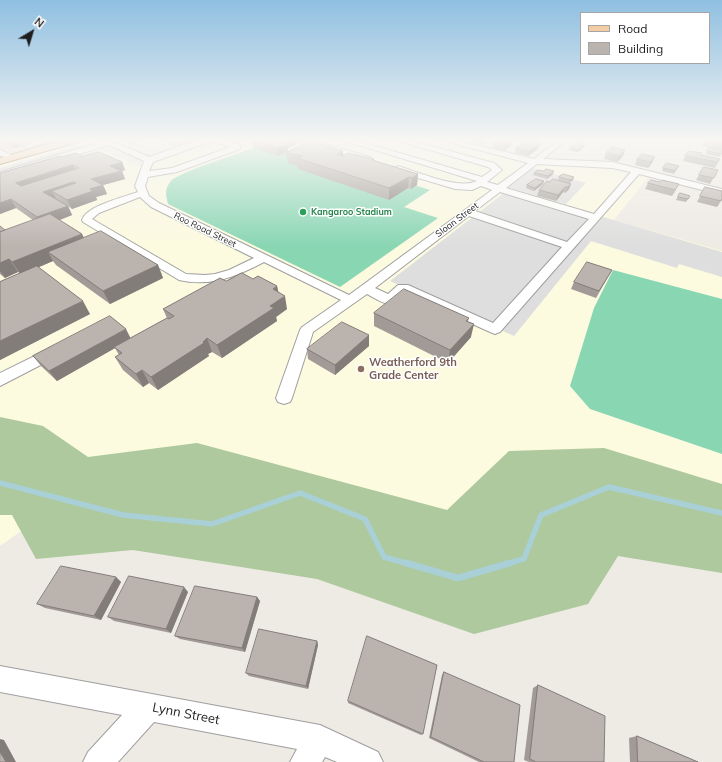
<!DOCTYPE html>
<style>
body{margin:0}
#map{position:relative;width:722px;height:762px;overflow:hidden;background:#eeeae4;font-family:Mulish,sans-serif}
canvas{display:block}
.legend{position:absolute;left:580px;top:12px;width:130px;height:52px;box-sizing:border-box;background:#fff;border:1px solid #a5a5a5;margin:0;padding:5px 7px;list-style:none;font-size:12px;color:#1e1e1e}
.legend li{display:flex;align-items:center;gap:8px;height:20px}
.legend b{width:20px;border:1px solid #a5a5a5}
.north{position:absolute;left:12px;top:12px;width:40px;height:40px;-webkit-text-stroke:3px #fff;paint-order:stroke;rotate:38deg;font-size:11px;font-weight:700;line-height:16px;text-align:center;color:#1e1e1e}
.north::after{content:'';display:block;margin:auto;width:14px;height:18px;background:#1e1e1e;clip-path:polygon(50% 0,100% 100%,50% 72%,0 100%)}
</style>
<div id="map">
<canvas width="722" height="762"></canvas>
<ul class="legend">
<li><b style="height:5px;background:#f3cba4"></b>Road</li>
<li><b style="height:11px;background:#bbb3ae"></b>Building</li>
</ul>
<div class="north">N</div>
</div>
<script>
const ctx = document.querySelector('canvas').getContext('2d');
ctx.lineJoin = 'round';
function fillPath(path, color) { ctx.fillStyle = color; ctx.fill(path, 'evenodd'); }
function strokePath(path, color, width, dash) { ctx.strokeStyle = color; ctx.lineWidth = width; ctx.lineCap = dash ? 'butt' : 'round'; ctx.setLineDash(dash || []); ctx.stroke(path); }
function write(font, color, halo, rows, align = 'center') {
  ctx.font = font + ' Mulish,sans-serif'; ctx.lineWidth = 3; ctx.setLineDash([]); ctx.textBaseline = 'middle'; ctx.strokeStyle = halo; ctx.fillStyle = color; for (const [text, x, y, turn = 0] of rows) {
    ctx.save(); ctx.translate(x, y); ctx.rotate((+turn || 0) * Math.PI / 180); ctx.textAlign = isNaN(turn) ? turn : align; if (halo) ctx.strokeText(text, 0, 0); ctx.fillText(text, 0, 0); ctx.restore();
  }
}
fillPath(new Path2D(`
 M533 168 586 183 566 205 508 188Z`), '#dbdbdb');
fillPath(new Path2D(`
 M0 139H64L0 157Z
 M158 139H201L178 147Z`), '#edd5d6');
fillPath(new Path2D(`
 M217 139H433L521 162 524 164 497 184 566 204 586 183 533 168 541 165 587 166 610 167 649 176 614 220 722 251V512L30 525 0 546V165L82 142 138 166Z`), '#fcfadf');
fillPath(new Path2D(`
 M0 417 43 426 88 457 197 443 447 510 509 451 604 448 722 484V573L618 556 588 604 474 634 317 579 133 550 36 559 12 515H0Z`), '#adc99d');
fillPath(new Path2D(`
 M254 148 278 156 297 148 430 190 404 207 438 218 340 287 168 204C166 195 164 189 171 181 178 173 239 153 254 148Z
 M613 270 722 299V454L590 409 570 386 594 308Z`), '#89d6b3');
fillPath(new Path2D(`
 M78 146 88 151 0 177V168Z
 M509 189 722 252V277L679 264 677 268 591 241 514 336 390 281Z`), '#dedede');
strokePath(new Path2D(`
 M0 483 123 515 212 524 300 493 365 519 384 557 409 564
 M506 564 524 559 541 515 609 487 722 513`), '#a9d0d7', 5.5);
strokePath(new Path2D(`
 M406 563 458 578 510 563`), '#a9d0d7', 7);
const minor = new Path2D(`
 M41 139H54L28 148 24 146Z
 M98 139H108L149 157 200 139H223L240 145V149L177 172 148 177 145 186 149 196 159 203 349 295 492 190 481 186 472 190 455 189 395 171 394 169 398 166C419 172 458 190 477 181L338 139H351L482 177 492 170 488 167 392 139H405L494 163 502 170 487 182 498 185 528 163 437 139H451L534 159 560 139H568L543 159 612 162 722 189V195L639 174 500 332 495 334 490 332 404 293C387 309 386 304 367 294L313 332 292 398 290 402 284 404 278 402 276 398 300 330 302 327 341 300 264 262C236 277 210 287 179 280L83 222 82 220C86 206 124 197 138 192L135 186 144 161 109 145 0 178V172L102 142ZM212 141 230 147 172 168 149 171 153 162ZM537 164 612 168 631 172 594 214 506 188ZM500 192 589 219 567 242 475 211ZM140 197 151 207 254 258 229 270 215 274 205 275 186 274 92 219 99 213ZM469 216 562 247 493 323 408 285H398L388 294 375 288Z
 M317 139H326L322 143 370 157 371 159 367 161 314 146 313 144Z
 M0 150 14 156 15 158 11 160 0 155Z
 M55 346 60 347 62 351 60 355 0 386V373Z
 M0 666 320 725 378 752 383 762H337L325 757 322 762H290L297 749 154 722 118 762H83L88 752 122 715 0 692Z`);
const major = new Path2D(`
 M65 139H83L82 141 0 164V158Z`);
strokePath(minor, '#9f9f9f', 2);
strokePath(major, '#89570e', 2);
fillPath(minor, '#fff');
fillPath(major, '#f3cba4');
fillPath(new Path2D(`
 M0 139H11L19 144 21 146 15 148 0 140Z
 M24 139H45L32 143Z
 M123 139H144L131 144 124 140Z
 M231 139H245L239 142Z
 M253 139H308L299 143H296L297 144 288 148V151L278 156 253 148 252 140Z
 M472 139H488L487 141 482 144 472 142Z
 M706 139 722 141V150L702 146Z
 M494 142 511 146 504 151 493 148Z
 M584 147 578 152 569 150 570 148Z
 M709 147 722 153 720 157 705 154Z
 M516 148 538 149 528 156 515 153Z
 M625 150 623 156 617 162 604 159 606 153Z
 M343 151V155L374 159V161L418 174 417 185 411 189 408 188 389 200 298 169V166L288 163 286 153Z
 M701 155 720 159 715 168 683 161 685 156Z
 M82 156 122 162 125 170 122 171 125 179 103 185 107 194 96 197 97 200 72 209 68 206 72 215 60 220 82 234 84 238 158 265 163 278 110 304 56 265 53 261 38 267 90 314 0 360V282L20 273 18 272 5 278 0 274V226L5 230 33 220 16 208 0 214V173L61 157Z
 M637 159 652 163 648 168 635 165Z
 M704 167 718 170 710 184 696 180Z
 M663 168 677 169 674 174 662 171Z
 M534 173 553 174 547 179 533 175Z
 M559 177 573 180 569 183 571 184 569 189 565 193 563 192 556 201 537 196 539 190 549 182 558 180Z
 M544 181 543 184 534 191 526 188 527 185Z
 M660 182 676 190 672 196 645 189 648 183Z
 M705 187 721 201 717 207 697 202Z
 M680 193 690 196 686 202 676 200Z
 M612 270 596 298 571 289 574 282Z
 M253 279 277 286 278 292 287 309 276 317 277 321 222 358 212 352 208 354 209 356 158 390 149 383 143 387 123 370 115 357 119 355 115 348 57 381 41 366 33 356 131 338 167 318 163 309 226 281Z
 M374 313 469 318 468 321 471 337 448 363 374 326Z
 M369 346 335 375 308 359 307 349Z
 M116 577 121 582 101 620 45 608 37 604Z
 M188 592 171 633 114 621 108 617Z
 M257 597 260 601 245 652 180 639 175 636Z
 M317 641 318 645 308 689 249 676 246 673Z
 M444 672 514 762H479L429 738 442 675Z
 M538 685 604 762H529L524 760 533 688Z
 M348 701 423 734 421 735 348 703Z
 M637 736 698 762H630L629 738Z`), '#a19a96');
fillPath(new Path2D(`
 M30 139H45L32 143Z
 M135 139H144L131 144 130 141Z
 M238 139H245L239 142Z
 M289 139H296L297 144 288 148V151L278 156 277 148 282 142Z
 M299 139H308L299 143Z
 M486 139H488L487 141 482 144 483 141Z
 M513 141 511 146 504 151 506 145Z
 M19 144 21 146 15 148 14 145Z
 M540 144 538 149 528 156 529 151Z
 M585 144 584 147 578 152 579 150Z
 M625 150 623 156 617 162 619 156Z
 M343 151 344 162 337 154Z
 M655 157 652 163 648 168 650 162Z
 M122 162 125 170 122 171 125 179 103 185 107 194 96 197 97 200 72 209 67 200 90 189 91 179 110 166Z
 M73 165 77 173 21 192 16 183Z
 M554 171 553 174 547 179 548 176Z
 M418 174 417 185 411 189 412 178Z
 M409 177 408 188 389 200V188Z
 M574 177 573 180 569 183 570 180Z
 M544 181 543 184 534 191 535 188Z
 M73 182 77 190 52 191 56 198 48 200 43 192Z
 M571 184 569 189 565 193 567 187Z
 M565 187 563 192 556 201 558 195Z
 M11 199 16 208 0 214V203Z
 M68 206 72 215 43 226 37 217Z
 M82 234 88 246 48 252 53 261 21 275 12 262Z
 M9 259 18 272 5 278 0 271V263Z
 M158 265 163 278 110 304 103 291Z
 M277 286 280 299 273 289Z
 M285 296 287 309 276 317 277 321 222 358 217 345 270 306Z
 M83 301 90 314 0 360V341Z
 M474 324 471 337 448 363 450 350Z
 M126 329 131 339 57 381 49 371Z
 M369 335V346L335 375V365Z
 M207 338 212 352 208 354 209 356 158 390 151 377Z
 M142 370 149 383 143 387 136 374Z
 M116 577 121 582 101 620 94 616Z
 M184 587 188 592 171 633 166 629Z
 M257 597 260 601 245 652 242 648Z
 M317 641 318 645 308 689 306 686Z
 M0 739 4 740 16 762H6L0 752Z`), '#837d7a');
const building = new Path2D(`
 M2 139H11L19 144 14 145Z
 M127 139H135L130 141Z
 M253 139H289L282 142 287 144 277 148 252 140Z
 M474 139H486L483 141Z
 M499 139H507L513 141 506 145 494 142Z
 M706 139H716L722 141V144L705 140Z
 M310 141 343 151 337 154 342 156 348 153 374 159 372 160 418 174 412 178 409 177 389 188 297 158 302 156 286 153Z
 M527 141 540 144 529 151 516 148Z
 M577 142 585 144 579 150 570 148Z
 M612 147 625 150 619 156 606 153Z
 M709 147 722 150V153L721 154 707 151Z
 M689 151 702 153 701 155 720 159 718 162 685 156Z
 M99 152 122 162 110 166 121 171 91 179 103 185 90 189 93 191 67 200 52 191 76 183 73 182 43 192 68 206 37 217 11 199 0 203V173L60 156 61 157 76 153 82 156ZM73 165 79 168 21 186 16 183Z
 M642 154 655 157 650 162 637 159Z
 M667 163 679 166 675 171 663 168Z
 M704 167 718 170 714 178 699 175Z
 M546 169 554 171 548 176 534 173 538 170 544 171Z
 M563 174 574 177 570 180 559 177Z
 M536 179 544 181 535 188 527 185Z
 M553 179 571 184 567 187H565L558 195 539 190 547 181 549 182Z
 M651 180 660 182 662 180 679 184 675 190 648 183Z
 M705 187 722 191V198L721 201 700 196Z
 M680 193 690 196 688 199 678 197Z
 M50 214 82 234 12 262 9 259 0 263V232Z
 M0 226 5 230 0 232Z
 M101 231 158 265 103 291 48 252Z
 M587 262 612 270 599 291 574 282Z
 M37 266 83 301 0 341V282Z
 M242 273 253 279 258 276 277 286 273 289 285 296 270 306 274 308 217 345 207 338 203 342 204 343 151 377 142 370 136 374 115 357 122 353 114 347 167 318 169 319 174 316 163 309 220 278 226 281Z
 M404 289 469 318 466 321 474 324 450 350 374 313Z
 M110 316 126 329 49 371 33 356Z
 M342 322 369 335 335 365 307 349Z
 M61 566 116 577 94 616 37 604Z
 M129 576 184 587 166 629 108 617Z
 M195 586 257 597 242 648 175 636Z
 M259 629 317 641 306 686 246 673Z
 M367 636 437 665 423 734 348 701Z
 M444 672 520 705 514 762H484L431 737Z
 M538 685 605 716 604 762H536L530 759Z
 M637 736 698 762H638Z
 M0 752 6 762H0Z`);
fillPath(building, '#bbb3ae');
strokePath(building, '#837d7a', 1);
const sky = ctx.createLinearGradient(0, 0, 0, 246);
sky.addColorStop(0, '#8fbfe1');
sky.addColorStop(0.57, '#f7f6f3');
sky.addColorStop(1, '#f7f6f300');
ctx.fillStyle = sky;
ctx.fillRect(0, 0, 722, 246);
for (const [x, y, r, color] of [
 [303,212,4,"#2e9e5b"],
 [361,369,4,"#8d6e63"]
]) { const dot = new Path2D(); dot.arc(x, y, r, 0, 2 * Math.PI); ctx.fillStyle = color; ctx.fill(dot); strokePath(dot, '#fff', 1.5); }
write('bold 9px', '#27864d', '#fff', [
 ["Kangaroo Stadium",311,212]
], 'left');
write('9px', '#1e1e1e', '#fff', [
 ["Sloan Street",457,220,-37],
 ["Roo Road Street",205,230,26]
]);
write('bold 11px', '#785e54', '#fff', [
 ["Weatherford 9th",369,363],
 ["Grade Center",369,376]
], 'left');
write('13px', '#1e1e1e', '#fff', [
 ["Lynn Street",186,714,11]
]);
</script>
